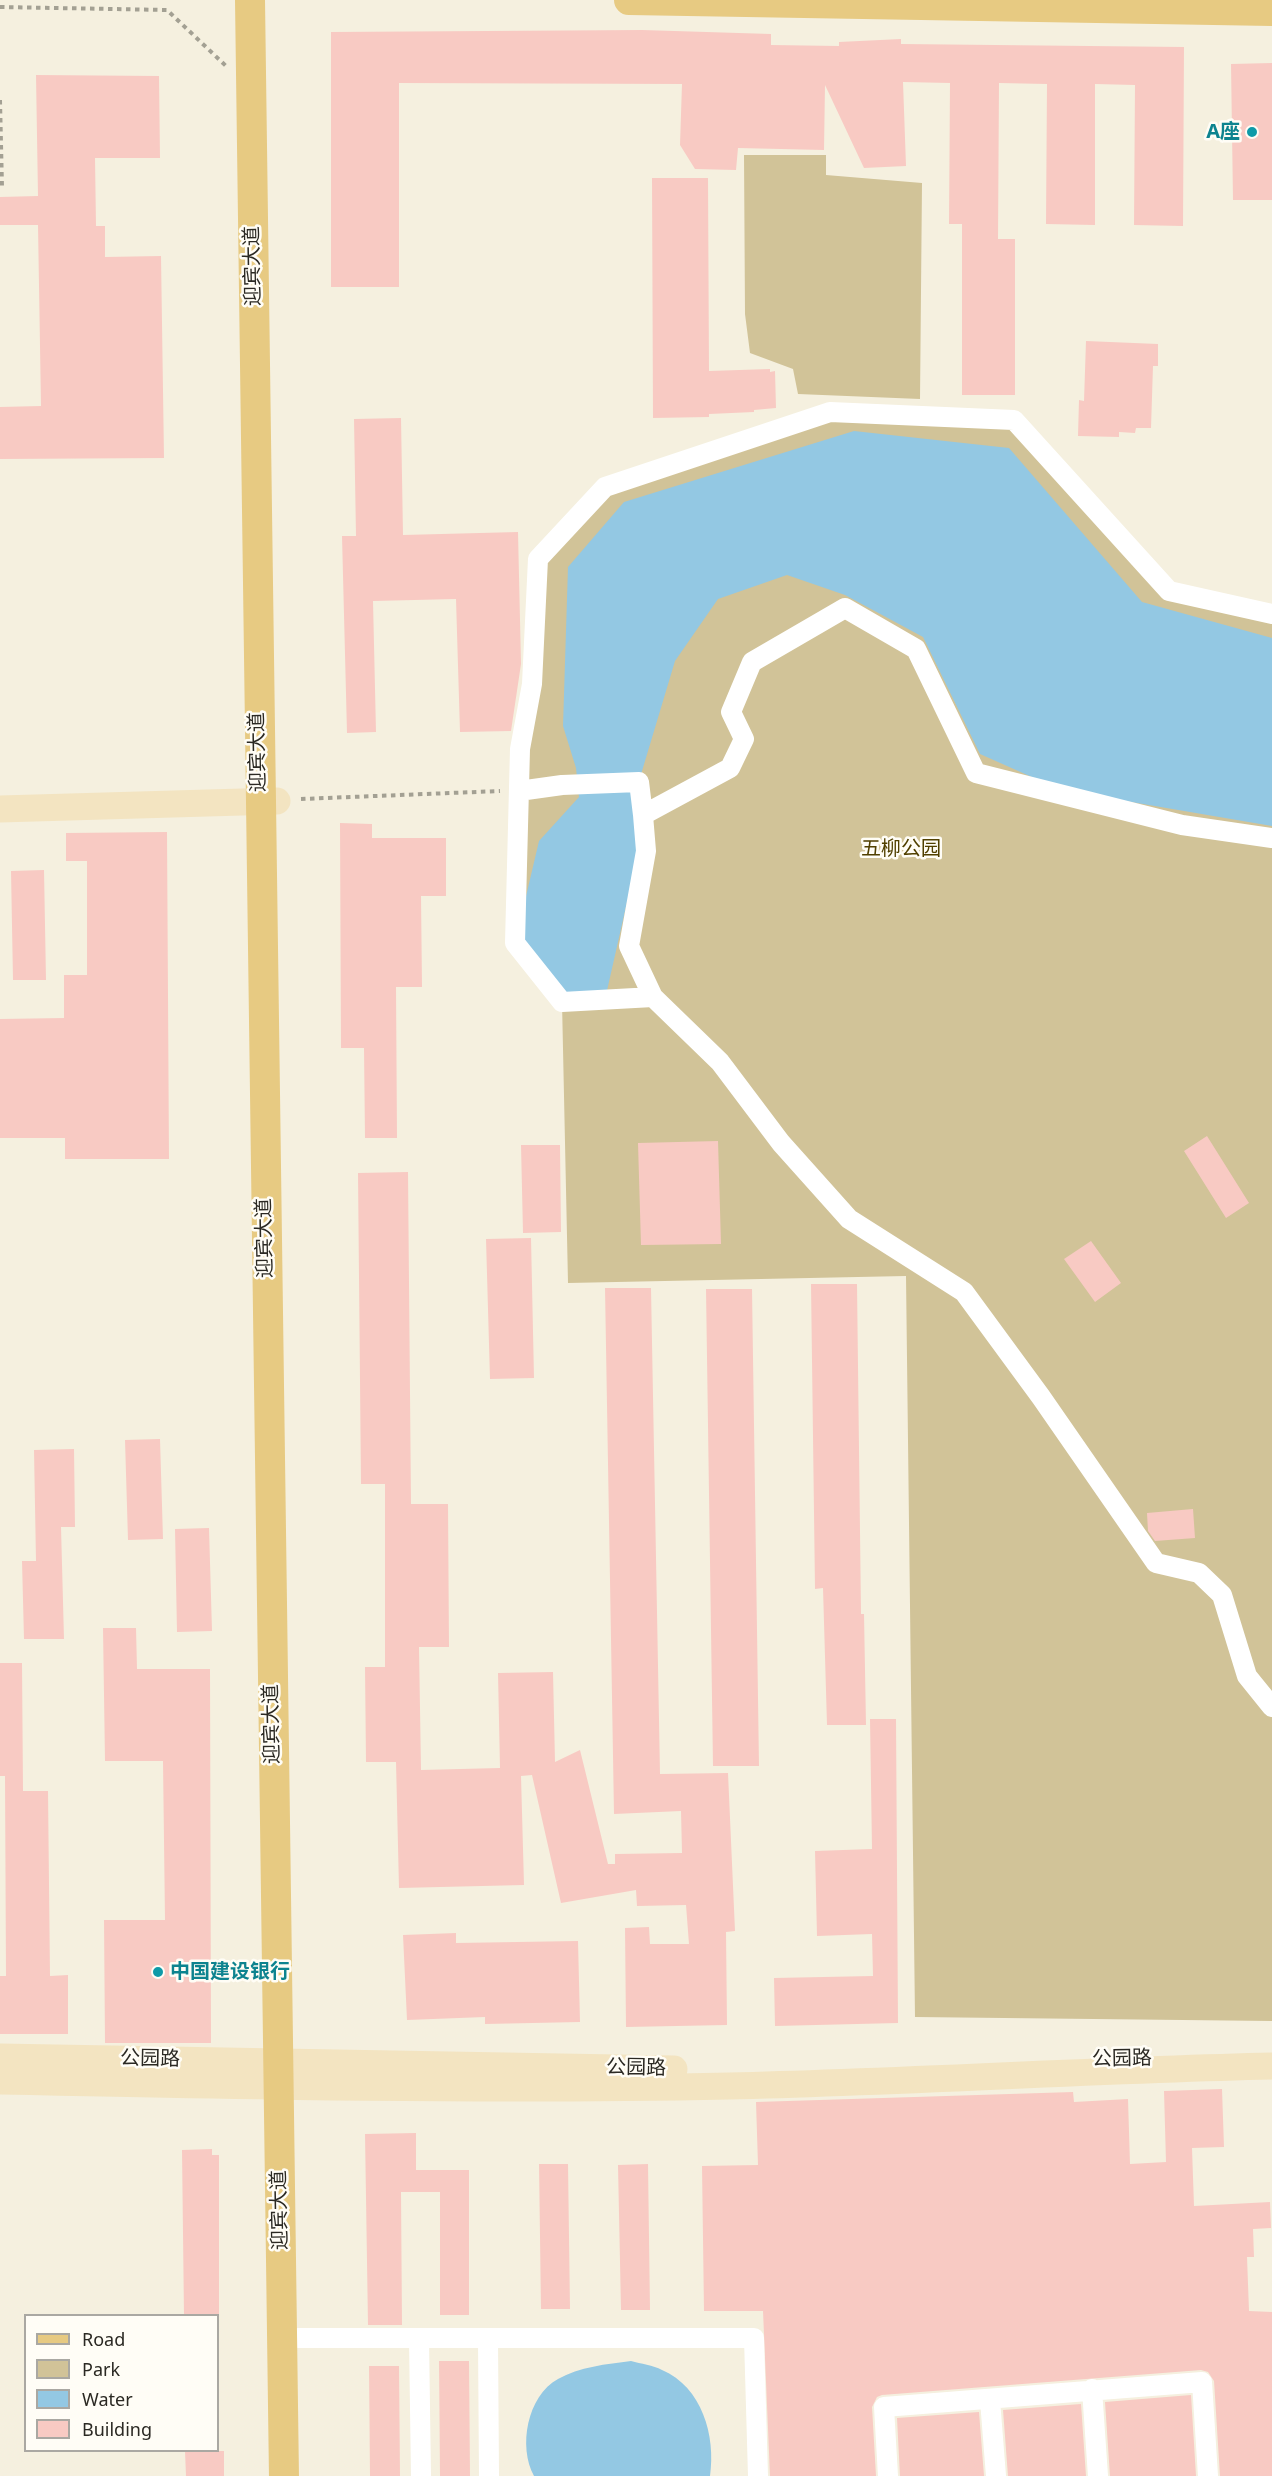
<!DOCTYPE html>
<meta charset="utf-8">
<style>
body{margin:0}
#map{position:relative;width:1272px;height:2476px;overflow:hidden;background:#f5f0df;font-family:"Noto Sans",sans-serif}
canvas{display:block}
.legend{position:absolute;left:24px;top:2314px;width:195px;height:138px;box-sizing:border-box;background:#fffdf6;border:2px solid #aaa8a2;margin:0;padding:8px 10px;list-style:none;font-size:18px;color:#2b2923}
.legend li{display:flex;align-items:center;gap:12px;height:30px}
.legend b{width:30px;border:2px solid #aaa8a2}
</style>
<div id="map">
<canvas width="1272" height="2476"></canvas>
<ul class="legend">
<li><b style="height:8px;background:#e7ca82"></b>Road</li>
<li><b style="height:16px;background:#d1c398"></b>Park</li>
<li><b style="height:16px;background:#93c8e3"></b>Water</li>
<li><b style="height:16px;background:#f8cac3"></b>Building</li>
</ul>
</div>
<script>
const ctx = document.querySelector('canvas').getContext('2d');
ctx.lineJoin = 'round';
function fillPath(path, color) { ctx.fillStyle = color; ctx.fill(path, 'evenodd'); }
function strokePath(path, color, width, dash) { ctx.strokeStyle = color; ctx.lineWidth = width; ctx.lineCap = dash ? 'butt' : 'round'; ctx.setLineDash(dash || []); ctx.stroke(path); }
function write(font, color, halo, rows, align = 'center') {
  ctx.font = font + ' "Noto Sans","Noto Sans SC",sans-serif'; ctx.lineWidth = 5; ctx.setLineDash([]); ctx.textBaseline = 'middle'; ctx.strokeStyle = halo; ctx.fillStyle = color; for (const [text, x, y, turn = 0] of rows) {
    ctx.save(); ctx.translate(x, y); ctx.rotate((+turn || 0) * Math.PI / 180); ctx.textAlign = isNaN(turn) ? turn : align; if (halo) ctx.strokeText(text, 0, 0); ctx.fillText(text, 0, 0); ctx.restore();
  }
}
fillPath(new Path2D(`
 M744 155H826V175L922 183 920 399 798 394 793 369 750 353 745 314Z
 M830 412 1014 420 1169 591 1272 614V2021L915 2017 906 1276 568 1283 562 1002 515 943 538 559 605 487Z`), '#d1c398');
fillPath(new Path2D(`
 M854 431 1009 448 1142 602 1272 638V826L1061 790 980 754 923 637 845 595 787 575 718 599 675 661 639 781 644 827 606 995 562 1002 515 943 539 841 579 797 576 768 563 726 568 567 624 502Z
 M631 2361C641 2364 653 2365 662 2370 702 2387 716 2436 710 2476H534C518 2447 527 2396 558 2379 579 2367 607 2364 631 2361Z`), '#93c8e3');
fillPath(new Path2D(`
 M642 30 771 34V45L839 46V42L901 39V44L1184 47 1183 226 1134 225 1135 85 1095 84V225L1046 224 1047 84 999 83 998 239H1015V395H962V224H949L950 83 903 82 906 166 864 168 825 85 824 150 738 148 736 170 695 169 680 145 682 84 399 83V287H331V32Z
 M1272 63V200H1233L1231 64Z
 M36 75 159 76 160 158H95L96 226H105V257L161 256 164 458 0 459V407L41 406 38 225H0V197L38 196Z
 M652 178H708L709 371 770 369V372L775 371 776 408 754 410V412L709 414V417L653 418Z
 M1086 341 1158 344V366H1153L1151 428H1136L1135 433 1119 432V437L1078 436 1079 400 1084 401Z
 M401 418 403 535 518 532 521 664 511 731 460 732 456 599 373 601 376 732 347 733 342 536H356L354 419Z
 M340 823 372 824V838H446V896H421L422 987H396L397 1138H365L364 1048H341Z
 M167 832 169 1159H65V1138H0V1019L64 1018V975H87V861H66V833Z
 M44 870 46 980H13L11 871Z
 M1207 1136 1249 1203 1226 1218 1184 1151Z
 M718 1141 721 1244 641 1245 638 1143Z
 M521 1145H560L561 1232 523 1233Z
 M408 1172 411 1504H448L449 1647H419L421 1770 500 1768 498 1673 553 1672 555 1762 580 1750 608 1864H615V1854L682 1853 681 1811 614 1814 605 1288H651L660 1774 728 1773 735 1931 726 1932 727 2025 626 2027 625 1928 649 1927 650 1944H689L686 1905 637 1906 636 1890 561 1903 532 1775 521 1776 524 1885 399 1888 396 1762H366L365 1667H385V1484H361L358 1173Z
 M531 1238 534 1378 490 1379 486 1239Z
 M1091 1241 1121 1283 1095 1302 1064 1259Z
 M811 1284H857L861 1614H864L866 1725H827L823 1588 815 1589Z
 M706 1289H752L759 1766H713Z
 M160 1439 163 1539 128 1540 125 1440Z
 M74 1449 75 1527H61L64 1639H24L22 1561H36L34 1450Z
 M1193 1509 1195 1538 1155 1541 1148 1531 1147 1513Z
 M209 1528 212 1631 177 1632 175 1529Z
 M103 1628H136L137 1669H210L211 2043H105L104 1920H165L163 1761H105Z
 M0 1663H22L23 1791H48L50 1976 68 1975V2034H0V1976H6L5 1776H0Z
 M870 1719H896L898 2023 775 2026 774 1978 873 1976 872 1934 817 1936 815 1851 872 1849Z
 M456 1933V1943L578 1941 580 2022 485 2024V2017L407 2020 403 1935Z
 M1222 2089 1224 2147 1192 2148 1194 2206 1270 2202 1271 2228 1253 2229 1254 2257H1247L1249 2311 1272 2312V2476H1220L1214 2381 1208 2372 1201 2370 882 2395 877 2397 872 2407 876 2476H770L763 2311H704L702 2166 758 2165 756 2102 1073 2092 1074 2102 1128 2099 1130 2164 1166 2162 1164 2091Z
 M416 2133V2170H469V2315H440V2192H401L402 2325H368L365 2134Z
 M212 2149V2155H219V2316H184L182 2150Z
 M539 2164H568L570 2309H541Z
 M648 2164 650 2310H621L618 2165Z
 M439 2361H469L470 2476H440Z
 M369 2366H399L400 2476H370Z
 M1191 2395 1196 2476H1110L1105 2402Z
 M1081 2404 1086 2476H1008L1003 2410Z
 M979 2412 984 2476H900L897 2418Z
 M185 2451H224V2476H186Z`), '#f8cac3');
strokePath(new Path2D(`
 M0 7 167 10 226 66
 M0 100 2 187
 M301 799 500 791`), '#a3a093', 4, [4.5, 4.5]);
strokePath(new Path2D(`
 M1272 614 1169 591 1014 420 830 412 605 487 538 559 532 684 520 749 515 943 562 1002 653 997 720 1062 781 1143 849 1219 964 1292 1041 1397 1156 1563 1199 1573 1222 1595 1247 1676 1272 1707
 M519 791 562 785 639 782 643 815 730 768 744 739 731 712 752 662 845 608 916 649 976 773 1182 825 1272 838
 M643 815 646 851 629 946 653 997
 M298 2338H754L758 2476
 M419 2339 421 2476
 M488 2339 489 2476
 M1092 2389 1098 2476
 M990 2400 996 2476
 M888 2476 884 2407 1202 2382 1208 2476`), '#fff', 20);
strokePath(new Path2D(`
 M0 809 277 801
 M0 2057 674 2069
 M0 2081C243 2086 486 2091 729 2086 910 2082 1091 2070 1272 2066`), '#f3e4c1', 27);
strokePath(new Path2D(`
 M250 0 284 2476
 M629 0 1272 11`), '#e7ca82', 30);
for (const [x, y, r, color] of [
 [1252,132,6,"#0f9aa8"],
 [158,1972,6,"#0f9aa8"]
]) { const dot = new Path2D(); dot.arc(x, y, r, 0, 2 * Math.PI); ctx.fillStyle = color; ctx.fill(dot); strokePath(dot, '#fffdf6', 2); }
write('bold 20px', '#0d838f', '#fffdf6', [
 ["A座",1240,132],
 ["中国建设银行",170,1972,"left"]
], 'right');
write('20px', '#2b2923', '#fffdf6', [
 ["迎宾大道",253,266,-91],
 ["迎宾大道",258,752,-91],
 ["迎宾大道",265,1238,-91],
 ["迎宾大道",272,1724,-91],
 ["公园路",150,2059,1],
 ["公园路",1122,2059,-1],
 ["公园路",636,2068,1],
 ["迎宾大道",280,2210,-91]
]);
write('20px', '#514000', '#fffdf6', [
 ["五柳公园",901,849]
]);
</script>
